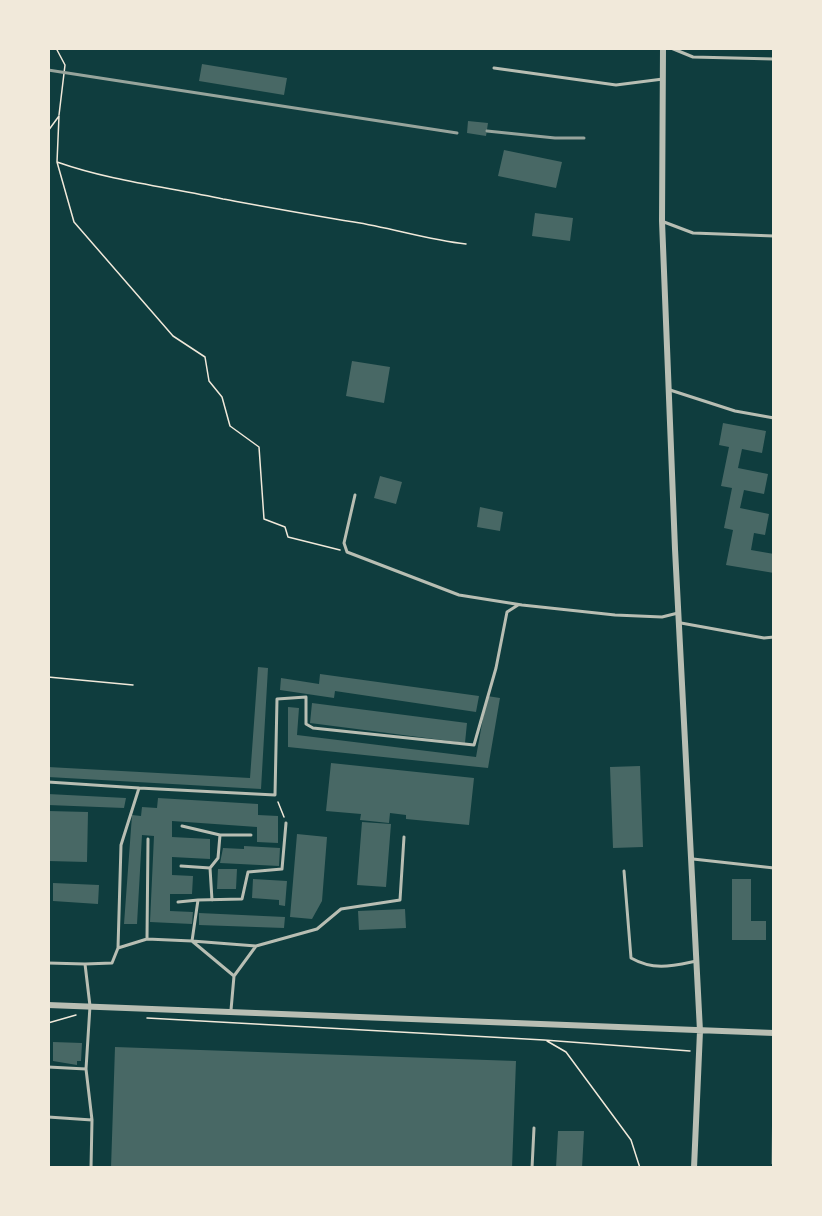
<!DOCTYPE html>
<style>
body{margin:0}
#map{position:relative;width:822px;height:1216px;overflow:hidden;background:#0f3d3e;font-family:"Golos Text",sans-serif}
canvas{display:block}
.frame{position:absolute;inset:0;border:50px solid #f1e9da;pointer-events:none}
</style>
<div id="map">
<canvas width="822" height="1216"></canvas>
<div class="frame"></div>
</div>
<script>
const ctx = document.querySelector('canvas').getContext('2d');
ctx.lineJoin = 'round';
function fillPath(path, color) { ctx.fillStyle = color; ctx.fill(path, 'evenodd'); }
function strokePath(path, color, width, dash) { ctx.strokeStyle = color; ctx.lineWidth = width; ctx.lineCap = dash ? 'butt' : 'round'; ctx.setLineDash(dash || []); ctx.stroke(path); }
fillPath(new Path2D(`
 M202 64 287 78 284 95 199 81Z
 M468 121 488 123 486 136 467 133Z
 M504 150 562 162 556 188 498 176Z
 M535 213 573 218 570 241 532 236Z
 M352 361 390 367 384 403 346 396Z
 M723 423 766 431 762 453 742 449 738 468 768 474 764 494 744 490 740 508 769 514 765 535 754 533 751 550 774 554V573L726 565 733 530 724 528 732 488 721 486 729 447 719 445Z
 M380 476 402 482 396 504 374 498Z
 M480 507 503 512 500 531 477 527Z
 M258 667 268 668 261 789 48 777V767L250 778Z
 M320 674 479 696 476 712 335 691 334 698 280 690 281 678 319 684Z
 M487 696 500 698 488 768 288 747V707L299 708 297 735 476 757Z
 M312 703 467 723 465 743 310 723Z
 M331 763 474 778 469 825 406 819V815L390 813 389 823 360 820 361 814 326 811Z
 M640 766 643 847 613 848 610 767Z
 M48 794 126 798 124 808 48 805Z
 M158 798 258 804V815L278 816V843L257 842V827L172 821V837L210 839V859L172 857V875L193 876 192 894H170V911L193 912 192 924 150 922 154 836 142 835 137 924H124L132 815 141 816 142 807 157 808Z
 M48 811 88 812 87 862 48 861Z
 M362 822 391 824 386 887 357 885Z
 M297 834 327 837 322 901 312 919 290 917Z
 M244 846 280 848 279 866 220 863 223 848 244 849Z
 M218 869H237L236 889H217Z
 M253 879 287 881 285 906 279 905V900L252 898Z
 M732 879H751V921H766V940H732Z
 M53 883 99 885 98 904 53 901Z
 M405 909 406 928 359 930 358 911Z
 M199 913 285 917 284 928 199 925Z
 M53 1042 82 1043 81 1061H77V1065L53 1061Z
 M115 1047 516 1061 512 1168H111Z
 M772 1125H774V1164H771Z
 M558 1131H584L582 1168H556Z`), '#486865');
strokePath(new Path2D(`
 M56 48 65 65 59 115
 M48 131 59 116 57 162C111 181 167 187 223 199 267 207 310 215 354 222 392 228 428 240 466 244
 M57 162 74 222 173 336 205 357 209 381 222 397 230 426 259 447 264 519 285 527 288 537 340 550
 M48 677 133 685
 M278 802 284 817
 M147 1018 544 1040 690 1051
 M48 1023 76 1015
 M547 1041 566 1052 631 1140 640 1168`), '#f1e9da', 1.5);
strokePath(new Path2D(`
 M671 48 693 57 774 59
 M494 68 616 85 663 79
 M664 222 693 233 774 236
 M670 390 735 411 774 418
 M355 495 344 543 347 552 459 595 522 605 615 615 662 617 678 613
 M681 623 764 638 774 637
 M48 782 139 788
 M182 826 220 835 218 858 210 868 212 900
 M220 835H251
 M693 859 774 868
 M181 866 210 868
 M624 871 631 958C654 971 672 966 696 961
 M178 902 198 900
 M147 939 148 839
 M256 946 192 941 198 900 242 899 248 872 282 869 286 823
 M118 948 147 939 192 941 234 976 231 1010
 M48 963 85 964 90 1006 86 1069 92 1120 91 1168
 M85 964 112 963 118 948 121 845 139 788 275 795 277 699 306 697V724L313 728 474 745 496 668 507 612 518 605
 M234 976 256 946 317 929 341 909 400 900 404 837
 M48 1067 86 1069
 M48 1117 92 1120
 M532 1168 534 1128`), '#b8beb3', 3);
strokePath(new Path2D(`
 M663 48 662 221 675 549 700 1031 694 1168
 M48 1005 774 1033`), '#b8beb3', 6);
strokePath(new Path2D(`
 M48 70 457 133
 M487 131 555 138H584`), '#97a49c', 3);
</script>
